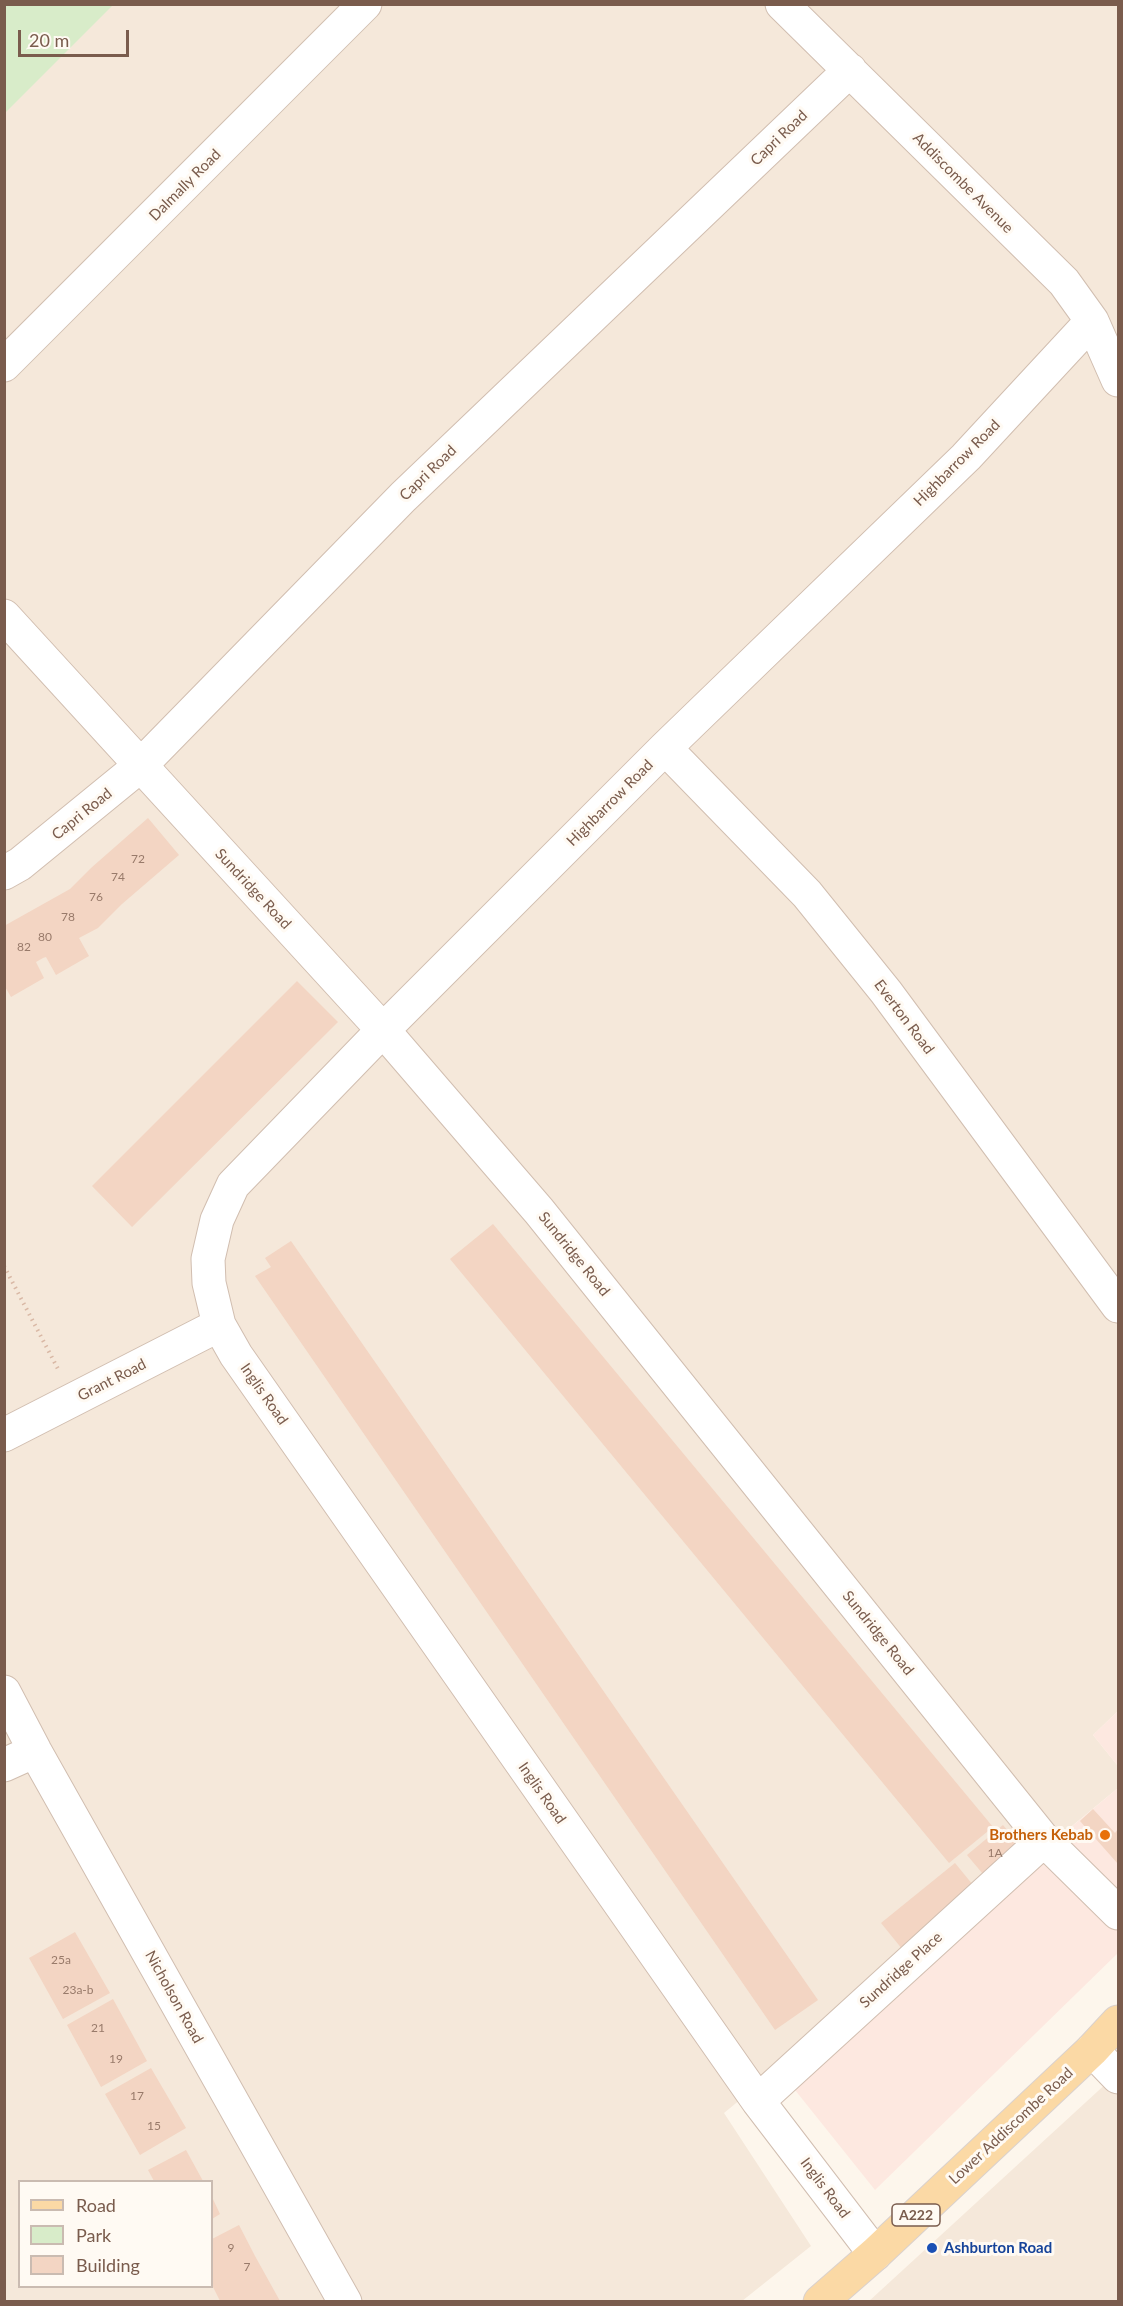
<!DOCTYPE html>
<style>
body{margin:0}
#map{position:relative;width:1123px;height:2306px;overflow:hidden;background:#fdf6ec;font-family:Lato,sans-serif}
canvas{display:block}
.frame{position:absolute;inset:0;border:6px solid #7a5c4d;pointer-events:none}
.legend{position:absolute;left:18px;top:2180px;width:195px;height:108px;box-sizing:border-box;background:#fffaf3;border:2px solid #cabbb1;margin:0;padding:8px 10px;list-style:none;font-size:18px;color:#7a5c4d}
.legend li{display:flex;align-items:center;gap:12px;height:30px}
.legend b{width:30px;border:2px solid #cabbb1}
.scale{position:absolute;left:18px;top:30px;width:111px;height:27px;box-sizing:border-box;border:3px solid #7a5c4d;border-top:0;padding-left:8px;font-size:18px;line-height:21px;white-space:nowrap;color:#7a5c4d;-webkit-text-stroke:4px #fffaf3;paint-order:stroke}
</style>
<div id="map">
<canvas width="1123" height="2306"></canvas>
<div class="frame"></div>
<ul class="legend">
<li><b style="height:8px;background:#fbd9a5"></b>Road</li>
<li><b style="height:16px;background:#d8ecc9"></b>Park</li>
<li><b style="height:16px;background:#f3d5c3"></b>Building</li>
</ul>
<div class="scale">20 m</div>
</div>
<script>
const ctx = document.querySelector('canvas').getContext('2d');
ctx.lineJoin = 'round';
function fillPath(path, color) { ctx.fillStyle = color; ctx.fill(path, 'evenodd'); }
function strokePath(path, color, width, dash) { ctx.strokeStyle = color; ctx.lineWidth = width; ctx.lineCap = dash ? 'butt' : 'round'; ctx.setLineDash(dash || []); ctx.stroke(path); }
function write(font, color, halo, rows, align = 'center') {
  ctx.font = font + ' Lato,sans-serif'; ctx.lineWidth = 6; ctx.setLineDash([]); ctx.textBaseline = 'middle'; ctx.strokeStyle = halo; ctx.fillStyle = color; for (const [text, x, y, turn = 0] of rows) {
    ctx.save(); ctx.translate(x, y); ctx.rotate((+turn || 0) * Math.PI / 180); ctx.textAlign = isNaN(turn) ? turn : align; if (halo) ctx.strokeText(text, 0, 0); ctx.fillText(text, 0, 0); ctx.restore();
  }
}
fillPath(new Path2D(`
 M5 5H1118V1711L1093 1735 1118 1766V1788L724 2113 811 2246 742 2301 5 2302ZM20 2182H212V2286H20Z
 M1118 2072V2301L868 2302 1110 2080Z`), '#f5e8da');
fillPath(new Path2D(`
 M1118 1711V1766L1093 1735Z
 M1118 1788V1953L875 2190 779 2070Z`), '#fde8e0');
fillPath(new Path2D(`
 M5 4H113V5L5 113Z`), '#d8ecc9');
fillPath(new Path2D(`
 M148 818 179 855 122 904 98 928 79 938 89 956 56 975 46 957 43 958 36 962 44 978 11 997 4 985V926L70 889 91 868Z
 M297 981 338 1022 132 1227 92 1186Z
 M493 1224 993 1827 949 1863 450 1259Z
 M291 1241 818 2000 775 2030 255 1276 271 1267 265 1258Z
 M1093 1809 1115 1833 1118 1829V1864L1080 1821Z
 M1003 1825 1024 1850 988 1880 967 1855Z
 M955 1863 982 1896 907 1955 881 1923Z
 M75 1932 110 1993 63 2019 29 1958Z
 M113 1999 147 2061 101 2087 67 2025Z
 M151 2068 186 2128 140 2155 105 2094Z
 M186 2150 203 2181H154L148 2170Z
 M212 2197 220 2214 212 2219Z
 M239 2225 255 2256 280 2301H220L212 2285V2239Z`), '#f3d5c3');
const minor = new Path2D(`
 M782 4 1064 282 1092 321 1118 380
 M4 365 365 4
 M4 616 383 1030 539 1211 1044 1840 1118 1913
 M665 748 807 894 886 992 1118 1306
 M4 873 20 864 140 766 403 497 850 70
 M4 1435 219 1325
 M4 1692 35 1751 345 2302
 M4 1765 35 1751
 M1092 2050 1118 2077
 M758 2101 1044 1840
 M875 2254 758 2101 236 1355 219 1325 209 1283 208 1259 217 1220 233 1185 383 1030 665 748 966 457 1092 321`);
const major = new Path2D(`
 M820 2302 875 2254 1092 2050 1118 2022`);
strokePath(minor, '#d1beb0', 35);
strokePath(major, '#dad1cd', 35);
strokePath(new Path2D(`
 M4 1266 58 1369`), '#d9b8a5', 4, [1.5, 4.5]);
strokePath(minor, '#fff', 33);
strokePath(major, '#fbd9a5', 33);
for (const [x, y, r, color] of [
 [1105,1835,6,"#e8710a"],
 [932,2248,6,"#1a4fb4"]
]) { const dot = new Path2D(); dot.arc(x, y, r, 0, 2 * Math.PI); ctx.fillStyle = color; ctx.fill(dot); strokePath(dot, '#fffaf3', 2); }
write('12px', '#987a6a', null, [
 ["72",138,859],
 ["74",118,877],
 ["76",96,897],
 ["78",68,917],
 ["80",45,937],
 ["82",24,947],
 ["1A",995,1853],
 ["25a",61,1960],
 ["23a-b",78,1990],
 ["21",98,2028],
 ["19",116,2059],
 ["17",137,2096],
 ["15",154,2126],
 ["9",231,2248],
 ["7",247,2267]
]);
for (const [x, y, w] of [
 [916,2215,48]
]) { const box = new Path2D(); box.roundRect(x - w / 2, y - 11, w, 22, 4.5); ctx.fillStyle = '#fffaf3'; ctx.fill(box); strokePath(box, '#7a5c4d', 1.5); }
write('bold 14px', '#7a5c4d', null, [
 ["A222",916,2215]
]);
write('15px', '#7a5c4d', '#fffaf3', [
 ["Capri Road",779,138,-44],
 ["Addiscombe Avenue",963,183,45],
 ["Dalmally Road",185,185,-45],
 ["Highbarrow Road",957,463,-45],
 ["Capri Road",428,473,-44],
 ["Highbarrow Road",610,803,-45],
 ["Capri Road",82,814,-39],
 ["Sundridge Road",253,889,47],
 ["Everton Road",904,1017,53],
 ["Sundridge Road",574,1254,51],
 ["Grant Road",112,1380,-27],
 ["Inglis Road",264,1394,55],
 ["Sundridge Road",878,1633,51],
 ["Inglis Road",542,1793,55],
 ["Sundridge Place",901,1970,-42],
 ["Nicholson Road",174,1997,61],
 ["Lower Addiscombe Road",1011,2126,-43],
 ["Inglis Road",825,2188,53]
]);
write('bold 15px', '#c56008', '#fffaf3', [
 ["Brothers Kebab",1093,1835]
], 'right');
write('bold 15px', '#164399', '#fffaf3', [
 ["Ashburton Road",944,2248]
], 'left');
</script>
